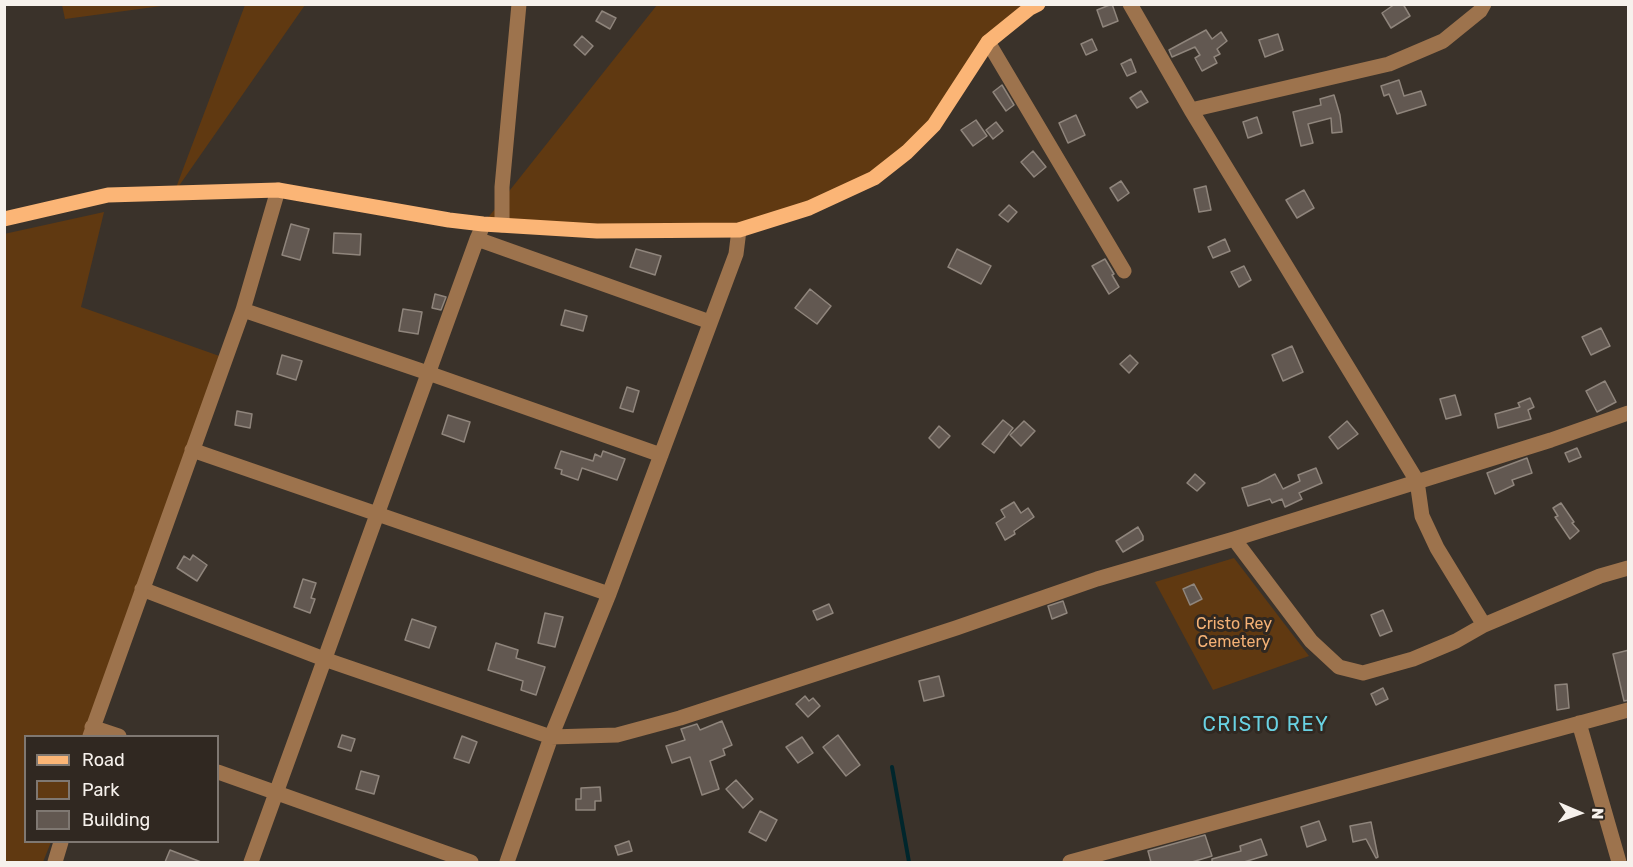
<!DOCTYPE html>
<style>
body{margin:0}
#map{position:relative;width:1633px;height:867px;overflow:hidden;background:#3a322a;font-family:Rubik,sans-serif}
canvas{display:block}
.frame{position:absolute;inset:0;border:6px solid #f6f1ec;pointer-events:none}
.legend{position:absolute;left:24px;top:735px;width:195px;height:108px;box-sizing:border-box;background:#302821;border:2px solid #7f7872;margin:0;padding:8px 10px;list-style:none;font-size:18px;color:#f6f1ec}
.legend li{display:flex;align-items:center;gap:12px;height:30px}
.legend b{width:30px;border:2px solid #7f7872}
.north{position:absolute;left:1549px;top:783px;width:60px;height:60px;-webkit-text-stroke:4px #302821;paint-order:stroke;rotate:92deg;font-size:16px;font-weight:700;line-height:24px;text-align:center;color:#f6f1ec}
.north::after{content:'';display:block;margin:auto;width:21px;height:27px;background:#f6f1ec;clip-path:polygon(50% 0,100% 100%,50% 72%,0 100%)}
</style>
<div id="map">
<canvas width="1633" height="867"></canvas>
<div class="frame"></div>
<ul class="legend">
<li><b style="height:8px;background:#fbb576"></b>Road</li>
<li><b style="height:16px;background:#603911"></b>Park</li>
<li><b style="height:16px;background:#625851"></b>Building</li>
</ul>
<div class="north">N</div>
</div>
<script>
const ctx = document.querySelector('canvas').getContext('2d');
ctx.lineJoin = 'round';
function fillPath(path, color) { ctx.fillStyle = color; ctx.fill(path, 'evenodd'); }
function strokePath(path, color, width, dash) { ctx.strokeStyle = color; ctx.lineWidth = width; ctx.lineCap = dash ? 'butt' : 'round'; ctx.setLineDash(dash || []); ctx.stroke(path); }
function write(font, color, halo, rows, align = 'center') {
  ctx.font = font + ' Rubik,sans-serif'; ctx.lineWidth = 6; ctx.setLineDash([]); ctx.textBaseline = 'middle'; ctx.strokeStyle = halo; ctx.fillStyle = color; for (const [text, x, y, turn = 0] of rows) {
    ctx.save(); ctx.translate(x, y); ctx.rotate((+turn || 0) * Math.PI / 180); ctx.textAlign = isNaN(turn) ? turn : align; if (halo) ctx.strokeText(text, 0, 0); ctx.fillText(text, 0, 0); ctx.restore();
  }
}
fillPath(new Path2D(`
 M62 5V4L169 5 65 19Z
 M245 5H305L174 193Z
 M657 5H1038L988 42 934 125 874 178 739 230 483 224Z
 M104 212 81 307 225 358 89 736H26V842H51L43 862H5L4 234Z
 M1234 558 1309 656 1213 690 1155 582Z`), '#603911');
strokePath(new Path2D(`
 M892 767 909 862`), '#00262c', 4);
const building = new Path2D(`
 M1112 4 1118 21 1103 27 1097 10Z
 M1395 4H1403L1410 16 1391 28 1382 13Z
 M602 11 616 18 610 29 596 21Z
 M1206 30 1212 39 1221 32 1227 41 1217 49 1220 54 1214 57 1217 63 1202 71 1195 58 1200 55 1195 47 1172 57 1169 50Z
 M1278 34 1283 50 1265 57 1259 40Z
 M582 36 593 46 585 55 574 45Z
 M1092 39 1097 50 1086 55 1081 44Z
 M1131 59 1136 72 1127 76 1121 64Z
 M1399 80 1404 96 1421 91 1426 105 1397 114 1389 94 1384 96 1381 86Z
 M1002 85 1014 105 1006 111 993 92Z
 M1141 91 1148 102 1137 108 1130 98Z
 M1334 95 1340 115 1342 132 1332 133 1331 118 1308 124 1313 143 1301 146 1293 112 1321 105 1320 99Z
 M1076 115 1085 135 1068 143 1059 123Z
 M1257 117 1262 133 1248 138 1243 122Z
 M976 120 987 136 973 146 961 130Z
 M996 122 1003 131 993 139 986 130Z
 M1033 151 1046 167 1034 177 1021 162Z
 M1121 181 1129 193 1118 201 1110 188Z
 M1206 186 1211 210 1199 212 1194 189Z
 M1304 190 1314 208 1297 218 1286 200Z
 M1009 205 1017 212 1008 222 999 215Z
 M291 224 309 229 300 260 282 255Z
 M334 233 361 234 360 255 333 253Z
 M1225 239 1230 251 1213 258 1208 247Z
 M636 249 661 256 655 275 630 267Z
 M957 249 991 266 981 284 948 267Z
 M1105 259 1114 274 1112 275 1119 287 1109 294 1092 266Z
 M1244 266 1251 280 1239 287 1231 272Z
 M810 289 831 306 817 324 795 308Z
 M435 294 446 297 441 310 432 308Z
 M403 309 422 312 418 334 399 331Z
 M565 310 587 316 583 331 561 325Z
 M1601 328 1610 346 1591 355 1582 337Z
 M1292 346 1303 372 1283 381 1272 355Z
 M282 355 302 361 296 380 277 374Z
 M1130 355 1138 363 1129 373 1120 364Z
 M1605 381 1616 402 1597 412 1586 391Z
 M627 387 639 391 633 412 620 408Z
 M1455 395 1461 415 1446 419 1440 399Z
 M1530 398 1534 407 1528 410 1531 419 1498 428 1495 414 1520 407 1518 403Z
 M237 411 252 414 250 428 235 425Z
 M448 415 470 422 464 442 442 434Z
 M1003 420 1013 428 994 453 982 444Z
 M1024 421 1035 431 1021 446 1010 435Z
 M1347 421 1358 434 1338 449 1329 437Z
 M939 426 950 436 939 448 929 438Z
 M1577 448 1581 457 1569 462 1565 453Z
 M561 451 593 461 595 454 601 457 603 451 625 459 617 480 582 468 578 480 561 474 562 470 555 468Z
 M1527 458 1532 473 1512 480 1514 485 1495 494 1487 473Z
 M1316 468 1322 483 1299 493 1302 499 1285 507 1282 499 1272 503 1270 499 1248 506 1242 488 1258 483 1275 474 1283 489 1300 481 1298 475Z
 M1195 474 1205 483 1197 491 1187 483Z
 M1014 502 1021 513 1028 508 1034 517 1014 531 1015 534 1005 540 996 523 1005 517 1001 510Z
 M1561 503 1574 522 1572 523 1579 531 1570 539 1555 517 1558 516 1553 508Z
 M1138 527 1143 536V540L1123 552 1116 541Z
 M193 555 207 565 197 581 177 568 184 556 190 560Z
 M303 579 316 583 311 598 315 599 310 613 294 607Z
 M1194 584 1202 599 1190 605 1183 589Z
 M1063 601 1067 613 1052 619 1048 606Z
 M829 604 833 613 817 620 813 611Z
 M1383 610 1392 631 1380 636 1371 615Z
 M545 613 563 617 555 647 538 643Z
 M412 619 436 627 429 648 405 640Z
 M496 643 518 650 516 658 545 667 536 695 521 690 523 681 488 670Z
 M1629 650V700L1624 701 1613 654Z
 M939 676 944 696 924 701 919 681Z
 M1567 684 1569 708 1557 710 1555 685Z
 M1383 688 1388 699 1376 705 1371 694Z
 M805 696 809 701 813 698 820 706 808 717 796 704Z
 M722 721 732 745 723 749 725 755 710 761 719 789 702 795 690 757 672 763 666 746 685 740 681 729 697 724 700 730Z
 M342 735 355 739 351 751 338 747Z
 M838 735 860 765 846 776 823 747Z
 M462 736 477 742 469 763 454 758Z
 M802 737 813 753 798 763 786 747Z
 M361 771 379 776 374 794 356 789Z
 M736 780 753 799 743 808 726 789Z
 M600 787 601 801H595V810H576V799H581V788Z
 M760 811 777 820 766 841 749 832Z
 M1319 821 1326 840 1307 847 1301 827Z
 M1371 822 1378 857 1376 858 1366 839 1353 842 1350 826Z
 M1205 835 1212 856 1192 862H1151L1148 851Z
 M1261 839 1267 855 1244 862H1212V859L1241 851 1240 846Z
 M629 841 632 851 618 855 615 846Z
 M170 850 201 862H165Z`);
fillPath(building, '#625851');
strokePath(building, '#8f857c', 1.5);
strokePath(new Path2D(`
 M1130 4 1191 110 1417 481 1422 516 1437 548 1484 625
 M988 42 1124 271
 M1191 110 1389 64 1443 41 1480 11 1484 4
 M502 225V187L519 4
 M481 230 477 239 710 322
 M243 310 428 373 661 455
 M192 450 609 594
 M1234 539 1311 641 1339 667 1363 673 1413 659 1456 641 1484 625 1600 576 1628 568
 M142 589 324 659 551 737 617 735 680 718 956 628 1097 579 1234 539 1551 440 1628 413
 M1579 723 1619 862
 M92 727 119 736
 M90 736 243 310 278 190
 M218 772 471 862
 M55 862 61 842
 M251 862 477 239
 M507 862 551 737 609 594 736 254 739 230
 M1070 862 1628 710`), '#9d734d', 15);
strokePath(new Path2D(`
 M4 219 108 195 278 190 449 220 483 224 597 231 739 230 809 208 874 178 907 152 934 125 988 42 1030 8 1038 4`), '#fbb576', 15);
write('16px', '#f4b175', '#302821', [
 ["Cristo Rey",1234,624],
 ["Cemetery",1234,642]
]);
ctx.letterSpacing = '1.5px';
write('20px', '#69d2e3', '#302821', [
 ["CRISTO REY",1266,725]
]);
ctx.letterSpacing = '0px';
</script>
